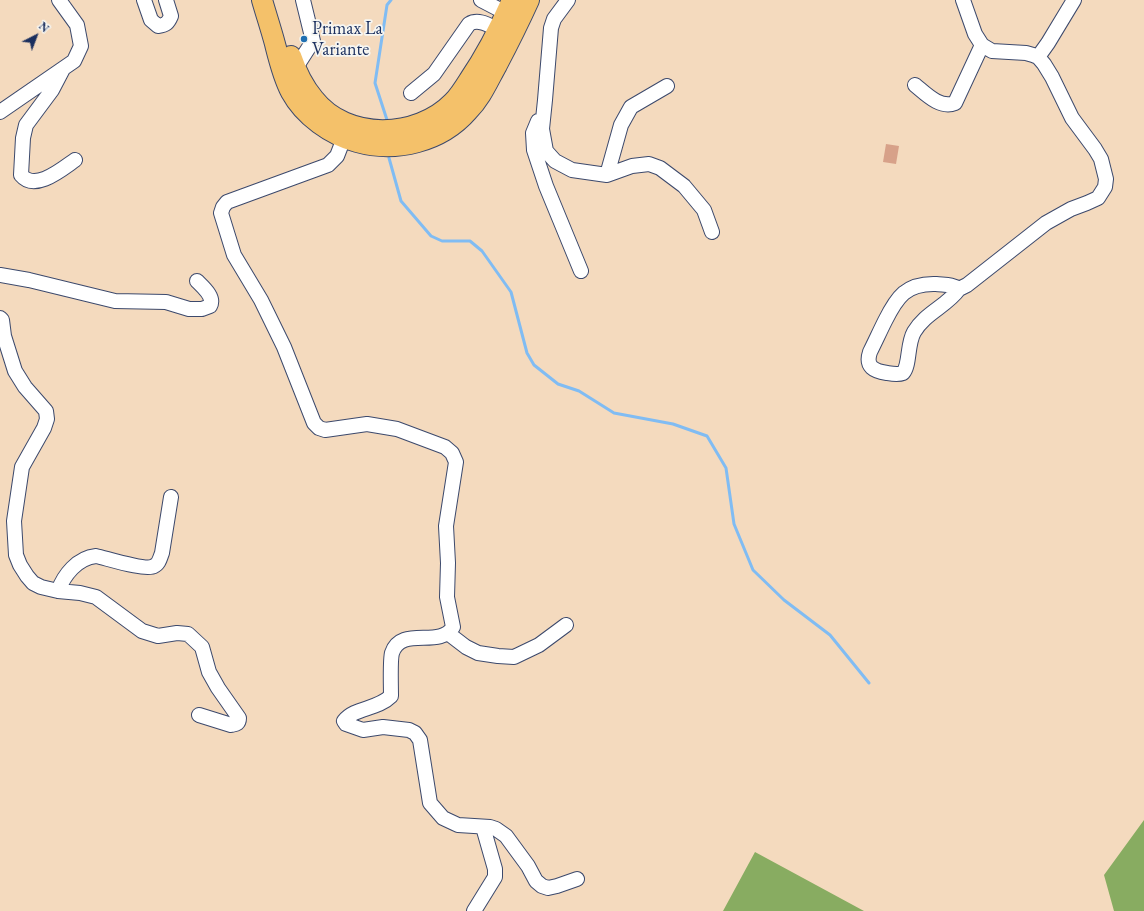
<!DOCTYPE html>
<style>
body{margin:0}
#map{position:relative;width:1144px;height:911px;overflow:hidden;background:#f4dabe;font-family:"EB Garamond",serif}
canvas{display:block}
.north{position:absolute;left:16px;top:16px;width:40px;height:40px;-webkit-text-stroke:3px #f6f6f2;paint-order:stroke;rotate:42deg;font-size:11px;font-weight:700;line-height:16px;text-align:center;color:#1b2f5e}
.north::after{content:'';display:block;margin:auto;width:14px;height:18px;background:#1b2f5e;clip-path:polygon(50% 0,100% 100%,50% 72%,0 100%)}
</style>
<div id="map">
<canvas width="1144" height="911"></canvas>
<div class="north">N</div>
</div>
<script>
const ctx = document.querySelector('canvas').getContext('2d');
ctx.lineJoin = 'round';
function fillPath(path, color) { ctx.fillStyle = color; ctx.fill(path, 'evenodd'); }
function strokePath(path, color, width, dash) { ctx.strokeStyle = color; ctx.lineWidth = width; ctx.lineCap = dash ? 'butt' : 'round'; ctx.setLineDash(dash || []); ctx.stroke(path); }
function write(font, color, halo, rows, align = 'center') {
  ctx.font = font + ' "EB Garamond",serif'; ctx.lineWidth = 3.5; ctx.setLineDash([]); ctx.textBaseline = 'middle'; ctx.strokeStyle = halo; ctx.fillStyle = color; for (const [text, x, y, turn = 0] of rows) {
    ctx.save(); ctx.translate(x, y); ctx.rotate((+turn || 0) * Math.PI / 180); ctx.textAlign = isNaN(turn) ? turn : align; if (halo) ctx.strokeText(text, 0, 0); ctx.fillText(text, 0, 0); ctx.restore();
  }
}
fillPath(new Path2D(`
 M1144 820V911H1114L1104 875Z
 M755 852 864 911H723Z`), '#88ac61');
strokePath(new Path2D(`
 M388 123 375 83 387 5 391 0
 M389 158 401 201 431 236 442 241H470L482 251 511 292 527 353 534 365 558 384 579 391 614 413 673 424 707 436 726 468 734 524 753 570 784 600 830 635 869 683`), '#80bcf3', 3);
fillPath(new Path2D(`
 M886 144 899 146 896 164 883 162Z`), '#d7a189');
const minor = new Path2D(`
 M144 0 151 20 158 26C166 25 168 23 171 16L166 0
 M481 0 506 13
 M568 0 554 19 551 28 545 100 542 129 546 151 555 161 572 170 607 175 632 166 649 164 660 168 684 186 704 210 712 232
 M1038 57 1048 43 1074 0
 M63 69 52 90 26 125 23 138 21 175C35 192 62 169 75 160
 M295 69 313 41 303 0
 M915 85C926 94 940 109 955 103L982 45
 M411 93 434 74 469 24C479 18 490 26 499 30
 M0 112 74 61 81 46 77 25 59 0
 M538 121 533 133 534 150 546 186 581 271
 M344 138 337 156 328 165 227 202 223 207 221 213 234 255 261 300 284 347 314 423 319 428 325 430 367 424 397 429 445 447 452 453 456 462 446 526 448 563 447 597 453 627C440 649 401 625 392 653 390 660 391 687 391 696 377 710 355 707 344 721L346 724 363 730 383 727 409 730 415 733 420 740 430 803 443 818 458 825 490 827 496 829 506 836 528 866 536 881 542 886 548 888 557 886 577 879
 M607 175 621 125 631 107 667 86
 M0 275 29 280 115 301 166 302 189 309H202L210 306C215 297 203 287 197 281
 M959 289C947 306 925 313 914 332 907 344 910 365 903 373 898 375 893 374 887 373 874 371 865 367 870 352 875 342 880 331 885 321 897 297 906 283 936 284 944 285 953 284 959 289L967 285 1046 223 1071 209 1087 203 1098 198 1105 187 1106 179 1101 159 1095 149 1072 118 1052 77 1044 64 1038 57 1033 55 1026 53 992 51 982 45 975 34 963 0
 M0 318 2 320 4 336 15 371 25 387 46 411 47 419 44 428 22 467 14 521 16 555 20 565 27 576 33 583 41 587 58 591 80 593 96 597 142 631 158 636 177 633 188 634 202 647 209 672 218 688 239 718C239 724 236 724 231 725L199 715
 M58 591C64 575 77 558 96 556 106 558 146 571 154 566 159 564 160 558 162 553L171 497
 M449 634 466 647 478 653 498 656 514 657 539 645 566 625
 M474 911 495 877V869L483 827`);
const highway = new Path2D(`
 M262 0C266 14 271 29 275 44 279 60 283 77 291 92 304 116 331 135 357 142 396 153 441 142 468 111 481 98 488 81 497 65 508 44 519 22 529 0
 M291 56C296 71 303 86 314 99 347 141 417 139 453 102 459 96 464 88 469 80 486 55 500 28 512 0`);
strokePath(minor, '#3c496c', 16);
strokePath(highway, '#3c496c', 22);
strokePath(minor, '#fff', 14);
strokePath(highway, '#f4c16a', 20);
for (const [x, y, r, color] of [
 [304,39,4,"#1f6fb2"]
]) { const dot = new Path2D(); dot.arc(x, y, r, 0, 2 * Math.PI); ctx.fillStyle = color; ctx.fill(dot); strokePath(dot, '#f6f6f2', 1.5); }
write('18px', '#1b2f5e', '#f6f6f2', [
 ["Primax La",312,29],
 ["Variante",312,50]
], 'left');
</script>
